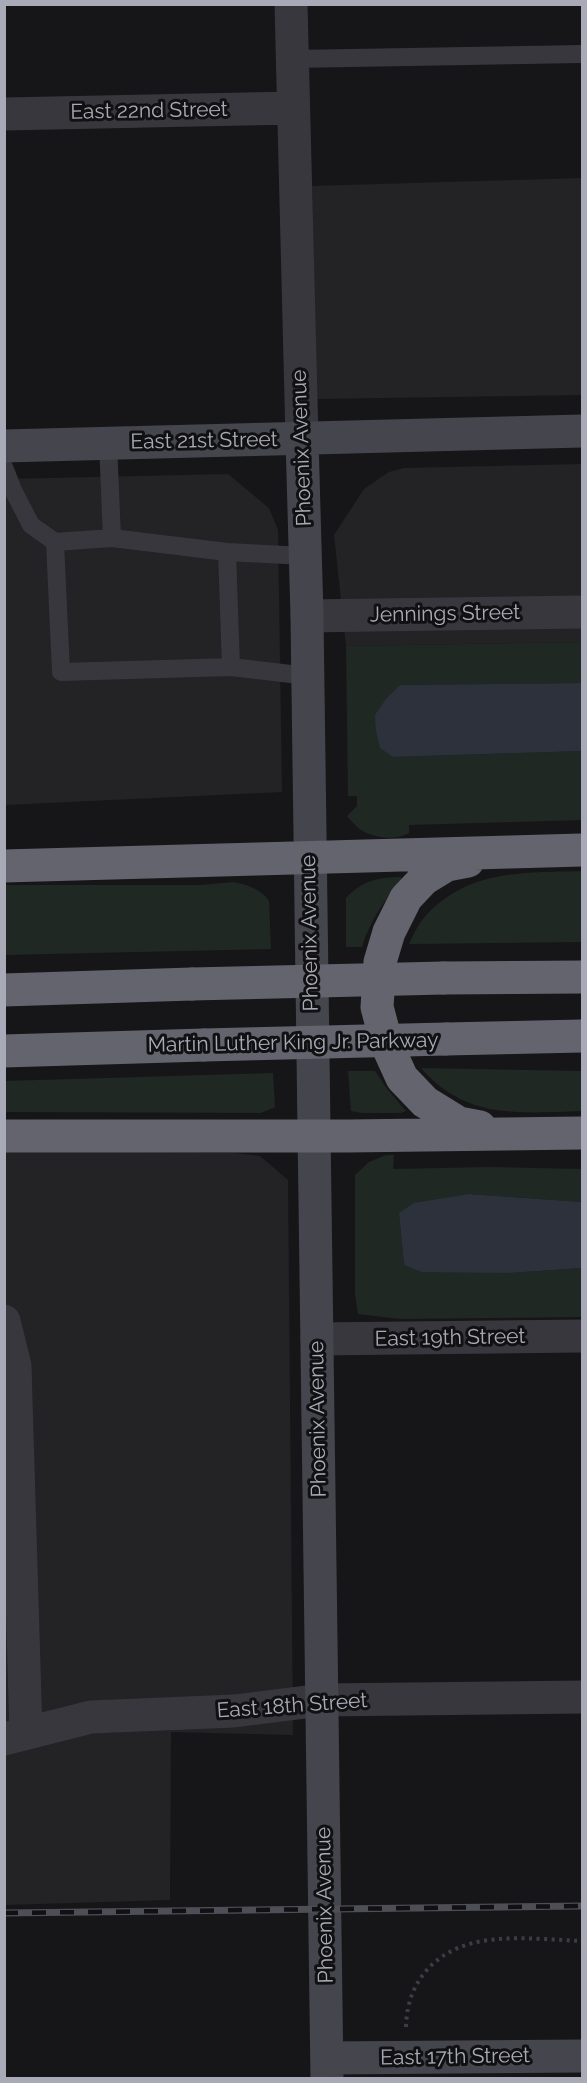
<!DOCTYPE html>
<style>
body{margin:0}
#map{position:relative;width:587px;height:2083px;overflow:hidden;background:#161618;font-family:Raleway,sans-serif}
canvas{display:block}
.frame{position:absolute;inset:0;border:6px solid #a9aab7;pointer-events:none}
</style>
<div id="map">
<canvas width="587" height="2083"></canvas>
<div class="frame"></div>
</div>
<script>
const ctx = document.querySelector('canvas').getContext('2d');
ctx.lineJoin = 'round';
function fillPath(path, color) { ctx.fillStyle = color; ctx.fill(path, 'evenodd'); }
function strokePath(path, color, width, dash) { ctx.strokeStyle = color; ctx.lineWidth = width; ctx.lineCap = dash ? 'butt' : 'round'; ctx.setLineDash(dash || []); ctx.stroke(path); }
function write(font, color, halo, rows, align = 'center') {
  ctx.font = font + ' Raleway,sans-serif'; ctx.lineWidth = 6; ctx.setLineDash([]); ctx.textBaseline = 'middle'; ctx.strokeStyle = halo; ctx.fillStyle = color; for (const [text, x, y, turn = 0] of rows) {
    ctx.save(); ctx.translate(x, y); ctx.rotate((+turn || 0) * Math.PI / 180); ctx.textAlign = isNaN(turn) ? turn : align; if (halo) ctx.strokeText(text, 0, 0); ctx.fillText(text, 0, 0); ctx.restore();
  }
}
fillPath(new Path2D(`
 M582 178V395L316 399 312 186Z
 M582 464V642L346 646 334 535 364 489 389 472 404 468Z
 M228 474 269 508 278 530 282 792 5 805 6 479Z
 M5 1151 235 1153 260 1156 288 1180 293 1735 171 1732 170 1900 5 1905Z`), '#232225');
fillPath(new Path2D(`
 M582 642V683L400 685 393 757 582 751V820L409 825V833C395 841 374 838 361 830 356 827 351 820 347 816L357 806V796H348L346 646Z
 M582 871V942L409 944C413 936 417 926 423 919 466 869 522 873 582 871Z
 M398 877H401L402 880C385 899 369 922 362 947H346V898C362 881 376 878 398 877Z
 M234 882C248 885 261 889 269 901L271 949 5 955V885H201Z
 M421 1068 582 1071V1111C519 1113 466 1120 421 1068Z
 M348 1071H375L388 1090 406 1111 401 1113H361L351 1111Z
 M273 1073 275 1107 261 1113 5 1112V1081Z
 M386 1155H394L393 1169 489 1167 582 1169V1202L469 1194 399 1213 404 1265 510 1273 582 1268V1317L400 1319 358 1314 355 1294V1175L369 1162Z`), '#202823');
fillPath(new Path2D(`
 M582 683V751L393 757 380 748 376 731 375 715 386 699 400 685Z
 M469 1194 582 1202V1268L510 1273 422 1272 404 1265 399 1213 414 1203Z`), '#2d313b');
strokePath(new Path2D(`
 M406 2027C407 1977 441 1945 490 1940 520 1936 552 1940 582 1941`), '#3d3e44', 4, [3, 4.5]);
strokePath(new Path2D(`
 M293 59 582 54
 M108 443 112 538 55 542 61 672 231 667 308 676
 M4 467 13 490 31 525 55 542
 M112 538 227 552 231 667
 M227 552 305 556`), '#37373d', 18);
strokePath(new Path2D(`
 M291 4 302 439
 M4 114 293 108
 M307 616 582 612
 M4 1321 15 1366 26 1733
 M317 1339 582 1336
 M4 1739 91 1717 234 1711 322 1700 582 1697`), '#37373d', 33);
strokePath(new Path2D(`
 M302 439 307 616 327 2078
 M4 446 582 431
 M327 2058 582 2056`), '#45454d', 33);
strokePath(new Path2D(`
 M468 861 447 865 424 879 406 898 389 932 380 962 377 1007 387 1045 402 1078 425 1102 459 1123 480 1127
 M4 866 582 850
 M444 978 582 977
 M4 990 192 984
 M446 1039 582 1036
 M4 1051 204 1045
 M4 1136H348L582 1133`), '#63646d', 33);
const rail = new Path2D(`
 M4 1913 582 1906`);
strokePath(rail, '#4e4e56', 7);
strokePath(rail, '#111113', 4.5, [14]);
strokePath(new Path2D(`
 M192 984 444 978
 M204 1045 446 1039`), '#63646d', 33);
write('21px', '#a9aab7', '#111113', [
 ["East 22nd Street",149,111,-1],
 ["East 21st Street",204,441,-1],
 ["Phoenix Avenue",302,448,-92],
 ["Jennings Street",445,614,-1],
 ["Phoenix Avenue",310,933,-91],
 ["Martin Luther King Jr. Parkway",293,1043,-1],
 ["East 19th Street",450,1338,-1],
 ["Phoenix Avenue",318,1419,-91],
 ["East 18th Street",292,1706,-4],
 ["Phoenix Avenue",325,1905,-91],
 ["East 17th Street",455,2057,-1]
]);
</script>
